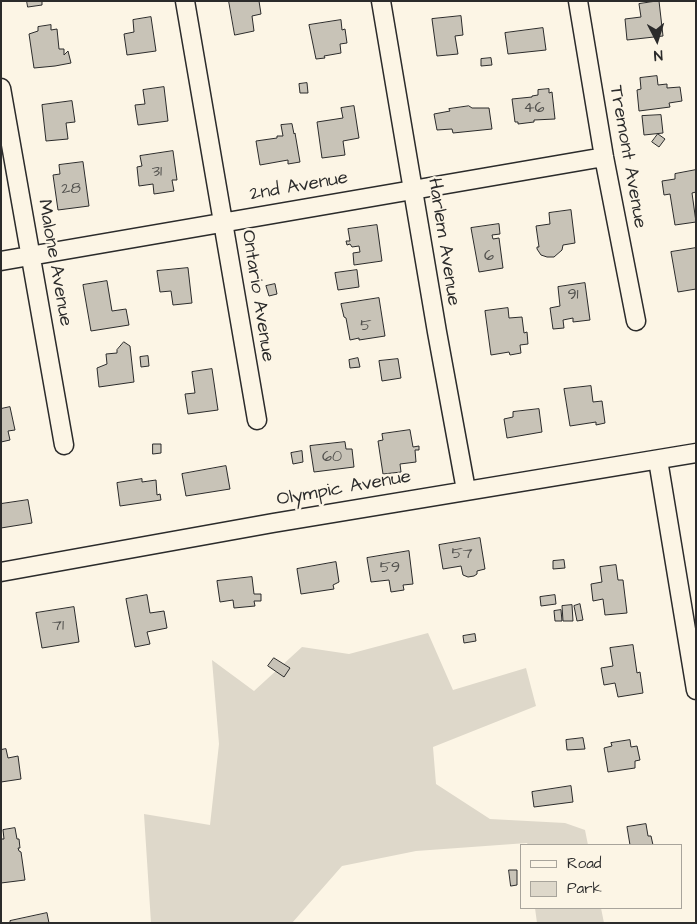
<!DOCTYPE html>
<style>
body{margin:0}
#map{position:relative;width:697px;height:924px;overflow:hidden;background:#fcf5e5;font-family:"Architects Daughter",sans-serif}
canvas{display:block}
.frame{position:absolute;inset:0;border:2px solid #2b2b2b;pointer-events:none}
.legend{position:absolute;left:520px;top:844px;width:162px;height:65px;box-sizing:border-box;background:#fcf5e5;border:1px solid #a8a49b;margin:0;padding:6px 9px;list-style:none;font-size:15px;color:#2b2b2b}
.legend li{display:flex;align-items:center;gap:10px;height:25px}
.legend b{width:25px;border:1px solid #a8a49b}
.north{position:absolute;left:632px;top:15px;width:50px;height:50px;-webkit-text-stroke:4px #fcf5e5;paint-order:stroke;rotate:175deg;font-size:14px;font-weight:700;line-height:20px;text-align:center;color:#2b2b2b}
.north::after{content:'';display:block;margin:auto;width:18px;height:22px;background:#2b2b2b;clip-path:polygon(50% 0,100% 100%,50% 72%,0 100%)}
</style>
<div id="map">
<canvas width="697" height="924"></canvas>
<div class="frame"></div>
<ul class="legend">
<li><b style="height:6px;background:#fcf5e5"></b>Road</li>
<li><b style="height:14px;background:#ded8ca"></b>Park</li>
</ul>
<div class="north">N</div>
</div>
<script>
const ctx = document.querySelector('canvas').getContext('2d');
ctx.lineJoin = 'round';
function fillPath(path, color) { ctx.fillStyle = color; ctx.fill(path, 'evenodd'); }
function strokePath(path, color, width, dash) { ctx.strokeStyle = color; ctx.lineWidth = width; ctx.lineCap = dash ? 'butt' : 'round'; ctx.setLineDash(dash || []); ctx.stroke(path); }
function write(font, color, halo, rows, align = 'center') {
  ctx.font = font + ' "Architects Daughter",sans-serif'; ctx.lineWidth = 5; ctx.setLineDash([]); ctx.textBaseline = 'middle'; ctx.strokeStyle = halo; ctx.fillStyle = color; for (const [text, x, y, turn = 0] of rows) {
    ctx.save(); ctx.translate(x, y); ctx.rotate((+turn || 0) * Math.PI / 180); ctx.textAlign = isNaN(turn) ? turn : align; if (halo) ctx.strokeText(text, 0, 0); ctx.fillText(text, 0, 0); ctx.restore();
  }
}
fillPath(new Path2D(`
 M428 633 453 690 526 668 536 706 433 747 436 784 490 819 565 823 585 830 588 845H528L527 843 416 851 342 866 292 923H151L144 814 210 825 219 744 212 660 254 691 302 647 349 654Z
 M535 908H601L604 923H537Z`), '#ded8ca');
const building = new Path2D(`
 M27 1H42V5L28 7Z
 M229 1H259L261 14 252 16 254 31 235 35Z
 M659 1 663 36 627 40 625 19 641 17 639 4Z
 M461 16 463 35 455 36 458 54 437 56 432 19Z
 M151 17 156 51 127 55 124 34 134 32 133 20Z
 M341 20 342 30 345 29 347 43 340 44 341 53 324 56 325 58 316 59 309 25Z
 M51 25V30L57 29 59 49H64V55L68 51 71 63 55 66 34 68 29 34 38 31V27Z
 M543 28 546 50 508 54 505 33Z
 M491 58 492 65 481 66V59Z
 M657 76 658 85 667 84V88L680 87 682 101 669 103 670 107 639 111 637 90 641 89 640 78Z
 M307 83 308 93H300L299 84Z
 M164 87 168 121 138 125 135 105 145 104 143 90Z
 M549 89V93L552 92 555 119 534 120V122L518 124V122H515L512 99 532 97V96L538 95V90Z
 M72 101 75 122 66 123 68 139 46 141 42 105Z
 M354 106 359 138 343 141 345 155 322 158 317 122 343 118 341 108Z
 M469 106 472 108H489L492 129 453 133 452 129 437 130 434 114 450 111 449 109Z
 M661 115 663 133 644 135 642 116Z
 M292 124 294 134 295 133 300 162 288 164V160L260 165 256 141 277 138V136H283L281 125Z
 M658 134 665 139 659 147 652 142Z
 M173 151 177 180H172L174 191 154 194 153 184 139 186 137 167 142 166 140 156Z
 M83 162 89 206 58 210 53 175 60 174 59 165Z
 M696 170V192L692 193 696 222 675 225 670 194 664 195 662 181 675 179V174Z
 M571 210 575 243 563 245 562 250 554 257H547L541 255 537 249V247H539L536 226 550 224 549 213Z
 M499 224 500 234 492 235 493 239 499 238 503 268 479 272 471 228Z
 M377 225 382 261 354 265 353 253 360 252 359 246 352 247 350 244 347 245 346 241H350L348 229Z
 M696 248V289L678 292 671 252Z
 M188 268 192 303 173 305 171 291 160 292 157 271Z
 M357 270 359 287 338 290 335 273Z
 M107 281 112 311 126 309 129 325 91 331 83 285Z
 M585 283 590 320 573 322V318L563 320 564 328 553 329 550 308 560 306 558 287Z
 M275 284 277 294 269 296 266 286Z
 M379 298 385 336 359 340V338L350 340 346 318 344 317 341 304Z
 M508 308 509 318 522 317 524 333 527 332 528 344 520 345 521 353 510 355 509 352 491 355 485 311Z
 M124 342 130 346 134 382 99 387 97 368 107 364 106 354 117 353V350Z
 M148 356 149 366 141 367 140 357Z
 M358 358 360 367 350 368 349 360Z
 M398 359 401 378 382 381 379 361Z
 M212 369 218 410 188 414 185 394 195 393 192 372Z
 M591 386 593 402 602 401 605 423 596 425V422L570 426 564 389Z
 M10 407 15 430 8 431 10 440 1 442V409Z
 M539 409 542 432 507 438 504 419 513 417V412Z
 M410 430 413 447 419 446V450H415L416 462 400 464 401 472 383 474 378 441 383 440 382 434Z
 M345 442 346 449H352L354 467 314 472 310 446Z
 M153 444H161V453L153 454Z
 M302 451 303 462 293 464 291 453Z
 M226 466 230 489 186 496 182 474Z
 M142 479V482L156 480 157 495 160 494 161 500 120 506 117 483Z
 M28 500 32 523 1 528V504Z
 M480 538 485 569 477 571V574L474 576 468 577 463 575 461 566 443 569 439 545Z
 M409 551 413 584 403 585 404 590 391 592 389 580 371 582 367 558Z
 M564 560 565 568 553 569V561Z
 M336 562 339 582 333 585 334 589 301 594 297 569Z
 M616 565 618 580H623L627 613 605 615 603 599 593 601 591 584 602 582 600 567Z
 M252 577 254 594H261V601H254L255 606 234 608 233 600 220 602 217 581Z
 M147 595 150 613 164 611 167 628 147 632 150 644 135 647 126 599Z
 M555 595 556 604 541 606 540 597Z
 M580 604 583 620 577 621 574 606Z
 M572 605 573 621H563L562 606Z
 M74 607 79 642 42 648 36 613Z
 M561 610 562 621H555L554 611Z
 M475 634 476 641 464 643 463 636Z
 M633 645 637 673 640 672 643 693 618 697 615 683 604 685 601 668 613 666 610 648Z
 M274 658 290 668 284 677 268 666Z
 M583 738 585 749 567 750 566 740Z
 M630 740 631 747 637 746 640 760 635 761V768L608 772 604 748 612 746 611 743Z
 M6 749 8 758 18 756 21 779 1 782V750Z
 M571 786 573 802 534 807 532 792Z
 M646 824 648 836H651L653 845H630L627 827Z
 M15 828 17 839H19L20 848H18L19 851 21 852 25 880 1 883V839H4L3 830Z
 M509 870H517V885L511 886Z
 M47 913 49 923H10V921Z`);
fillPath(building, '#c8c3b7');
strokePath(building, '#2b2b2b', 1);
const minor = new Path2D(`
 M185 1 257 420
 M381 1 437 332 466 490
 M578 1 604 157 636 321
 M1 88 64 445
 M1 261 604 157
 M658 460 696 690
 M1 572 273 523 696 453`);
strokePath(minor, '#2b2b2b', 21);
strokePath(minor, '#fcf5e5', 18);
write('16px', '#52514e', null, [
 ["46",534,109],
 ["31",157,173],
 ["28",71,190],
 ["6",489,257],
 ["91",573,296],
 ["5",366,327],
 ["60",332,458],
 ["57",462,555],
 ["59",390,569],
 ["71",58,627]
]);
write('19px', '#2b2b2b', '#fcf5e5', [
 ["Tremont Avenue",627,157,80],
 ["2nd Avenue",299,187,-10],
 ["Harlem Avenue",443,242,81],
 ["Malone Avenue",54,263,80],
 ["Ontario Avenue",257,296,81],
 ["Olympic Avenue",344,489,-10]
]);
</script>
